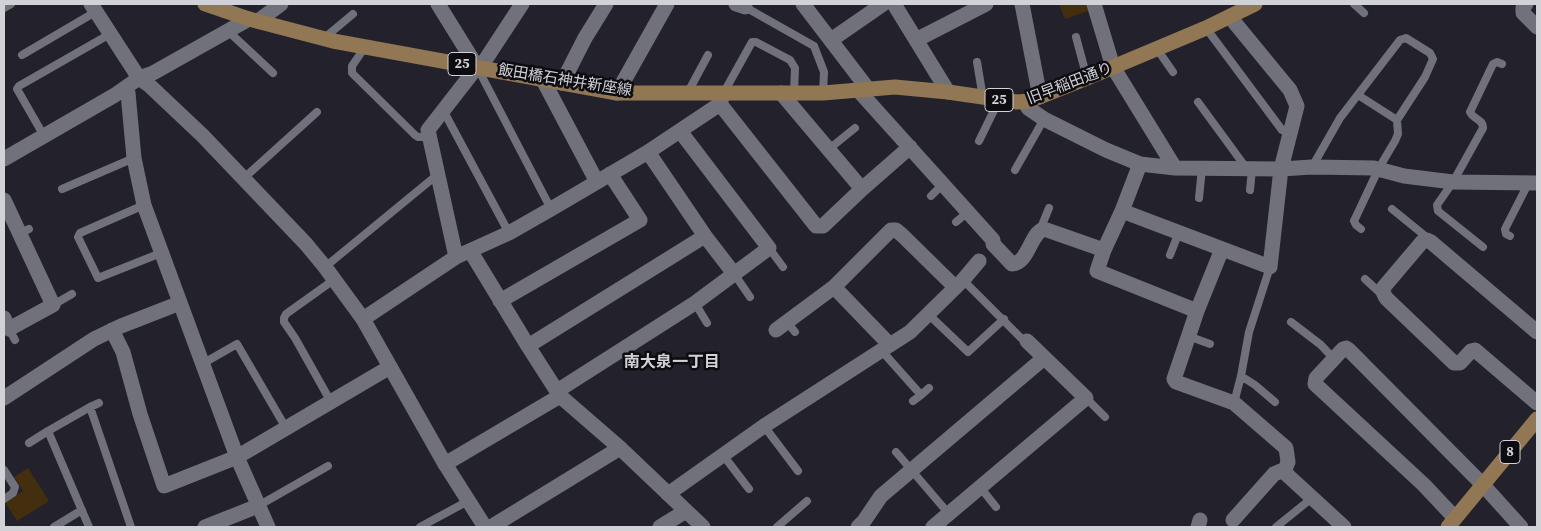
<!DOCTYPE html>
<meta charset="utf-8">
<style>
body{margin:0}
#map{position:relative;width:1541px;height:531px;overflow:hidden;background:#23222c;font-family:"Source Serif 4",serif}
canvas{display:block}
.frame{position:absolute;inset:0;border:5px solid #d1d1d8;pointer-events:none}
</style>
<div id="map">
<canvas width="1541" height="531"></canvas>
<div class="frame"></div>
</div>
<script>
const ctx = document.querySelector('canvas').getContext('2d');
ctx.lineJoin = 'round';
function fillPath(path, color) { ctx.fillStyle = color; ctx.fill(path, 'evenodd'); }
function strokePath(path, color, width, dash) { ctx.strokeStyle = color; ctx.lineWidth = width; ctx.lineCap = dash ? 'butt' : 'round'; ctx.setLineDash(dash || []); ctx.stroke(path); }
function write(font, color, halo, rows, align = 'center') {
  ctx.font = font + ' "Source Serif 4","Noto Sans JP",serif'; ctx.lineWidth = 5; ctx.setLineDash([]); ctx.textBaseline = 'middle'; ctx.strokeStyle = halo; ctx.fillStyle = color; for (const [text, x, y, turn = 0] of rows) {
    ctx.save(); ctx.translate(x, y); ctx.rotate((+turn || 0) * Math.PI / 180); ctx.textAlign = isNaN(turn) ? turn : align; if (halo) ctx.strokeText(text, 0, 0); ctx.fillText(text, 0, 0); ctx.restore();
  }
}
fillPath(new Path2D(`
 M1059 4H1089L1091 10 1065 19Z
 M28 468 49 501 17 521 5 502 23 491 14 477Z`), '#432e0e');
strokePath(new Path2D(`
 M1354 4 1364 13
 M745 7 814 46 824 72 823 93
 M4 8 11 4
 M1206 28 1282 130 1290 134
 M228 31 273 73
 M1076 37 1087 78
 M323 39 353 14
 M365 47 352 66V73L415 135 418 137H429
 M1157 49 1173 72
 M22 55 97 11
 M977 62 983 98
 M477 67 551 209
 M687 94 708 55
 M723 94 752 42H756L790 60 795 68 794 93
 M1358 95 1397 120 1398 134 1395 141 1379 168 1354 221 1356 225 1361 229
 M1198 102 1247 169
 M443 110 509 233
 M44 136 17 89 19 86 110 34
 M979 141 999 100
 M829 149 855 128
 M1312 167 1340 118 1400 40 1406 38 1430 53 1433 59 1425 77 1397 120
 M1015 170 1044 119
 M244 178 317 112
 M62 189 134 158
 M1250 190 1252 169
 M931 196 943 184
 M1199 198 1202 168
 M144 205 80 233 78 237 98 278 161 253
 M1392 209 1424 235 1427 240
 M956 222 968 212
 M1040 230 1049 208
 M20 233 29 229
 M1510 236 1506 234 1505 229 1529 182
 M1483 247 1438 211 1437 205 1453 182 1483 128C1484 120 1473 119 1470 112L1493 64 1497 62 1502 64
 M769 248 783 267
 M1170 255 1179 232
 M325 267 437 175
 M735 275 750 297
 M1365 279 1378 291 1383 292
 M963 280 1023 340 1027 341
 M695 303 707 323
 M53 305 72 294
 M928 314 968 352 1004 319
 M787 322 795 332
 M1291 322 1321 345 1334 359
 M9 329 15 340
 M1188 336 1210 344
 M881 350 921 395 913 401
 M202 364 237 344 286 428
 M1241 376 1255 385 1275 402
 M921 395 929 388
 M1086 398 1105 417
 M331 402 295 338 284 322V318L286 314 335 279
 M1234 403 1241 376 1249 332 1270 267
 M90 407 99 403
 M764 426 798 471
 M29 443 48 431
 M896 452 949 514
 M723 455 749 489
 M4 470 15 487 13 493 4 499
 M980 487 996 507
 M258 506 328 466
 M54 527 82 510
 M89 527 48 431 90 407 131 527
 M420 527 468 501
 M777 527 807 501
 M1276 527 1312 498`), '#71717c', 8);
strokePath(new Path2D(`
 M438 4 477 67 428 130 456 257
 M736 4 745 7
 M803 4 868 89
 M894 4 948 92
 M1022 4 1040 97
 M1094 4 1113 67 1175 168
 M1526 4 1523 8V13L1537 27
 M258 21 281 4
 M831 40 883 4
 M916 40 986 4
 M480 68 522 4
 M543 80 597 182
 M562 83 585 38 606 4
 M126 88 128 93 134 158 144 205 237 457 268 527
 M858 90 993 240V244L1012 264C1029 263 1030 233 1044 229L1104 250
 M617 93 667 4
 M1025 102 1028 108 1044 119 1106 150 1140 164 1175 168 1281 169 1312 167 1374 168 1404 176 1453 182 1537 183
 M720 104 816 226H823L862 189 781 93
 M648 152 705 236 735 275
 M4 159 115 95 139 78 153 73 249 19
 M1140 164 1122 211 1104 250 1097 271 1197 311
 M862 189 910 147
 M4 200 53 305 9 329 4 318
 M1122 211 1270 267 1281 169 1297 106 1290 90 1230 17
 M1222 249 1197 311 1174 379 1176 382 1234 403 1286 448 1288 462 1284 472 1344 527
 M471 252 528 346 560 396
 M834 287 891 230H896L902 235 955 287
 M500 301 640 220 610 174
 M363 319 456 257 509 233 551 209 648 152 720 104 723 94
 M112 330 123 352 140 414 164 486 237 457 390 367
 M776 330 834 287 890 345
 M1537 332 1431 242 1427 240 1422 242 1383 288V292L1386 298 1454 363H1460L1471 351 1475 350 1537 403
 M528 346 705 236
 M557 391 695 303 769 248 680 131
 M4 398 94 339 121 326 180 303
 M445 464 485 527
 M668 494 764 426 910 332 963 280 979 261
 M1455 518 1424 485 1315 384 1316 378 1343 349 1346 348 1349 350 1483 485 1521 527
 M1233 520 1274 474 1281 471 1284 472
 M205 527 258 506
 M491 527 620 448
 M660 527 686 511
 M858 527 864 521 881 496 1044 358
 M933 527 1086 398 1027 341
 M1198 527 1200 520`), '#71717c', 15);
strokePath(new Path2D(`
 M91 4 139 78 149 85 203 136 306 244 325 267 363 319 445 464 560 396 620 448 703 527`), '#71717c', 15);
strokePath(new Path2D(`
 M205 4 249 19 333 41 617 93H823L895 87 948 92 1017 102 1029 101 1087 78 1206 28 1255 4
 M1448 527 1537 419`), '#917753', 15);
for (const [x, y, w] of [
 [462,64,28],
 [999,100,28],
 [1510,452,20]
]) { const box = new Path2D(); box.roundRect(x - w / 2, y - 11.5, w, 23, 4); ctx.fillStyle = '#0d0c11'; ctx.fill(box); strokePath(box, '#d1d1d8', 1); }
write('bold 14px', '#d1d1d8', null, [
 ["25",462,64],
 ["25",999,100],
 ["8",1510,452]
]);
write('15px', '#d1d1d8', '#0d0c11', [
 ["飯田橋石神井新座線",565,81,9],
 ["旧早稲田通り",1070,84,-21]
]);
write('bold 16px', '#d1d1d8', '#0d0c11', [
 ["南大泉一丁目",672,363]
]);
</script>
